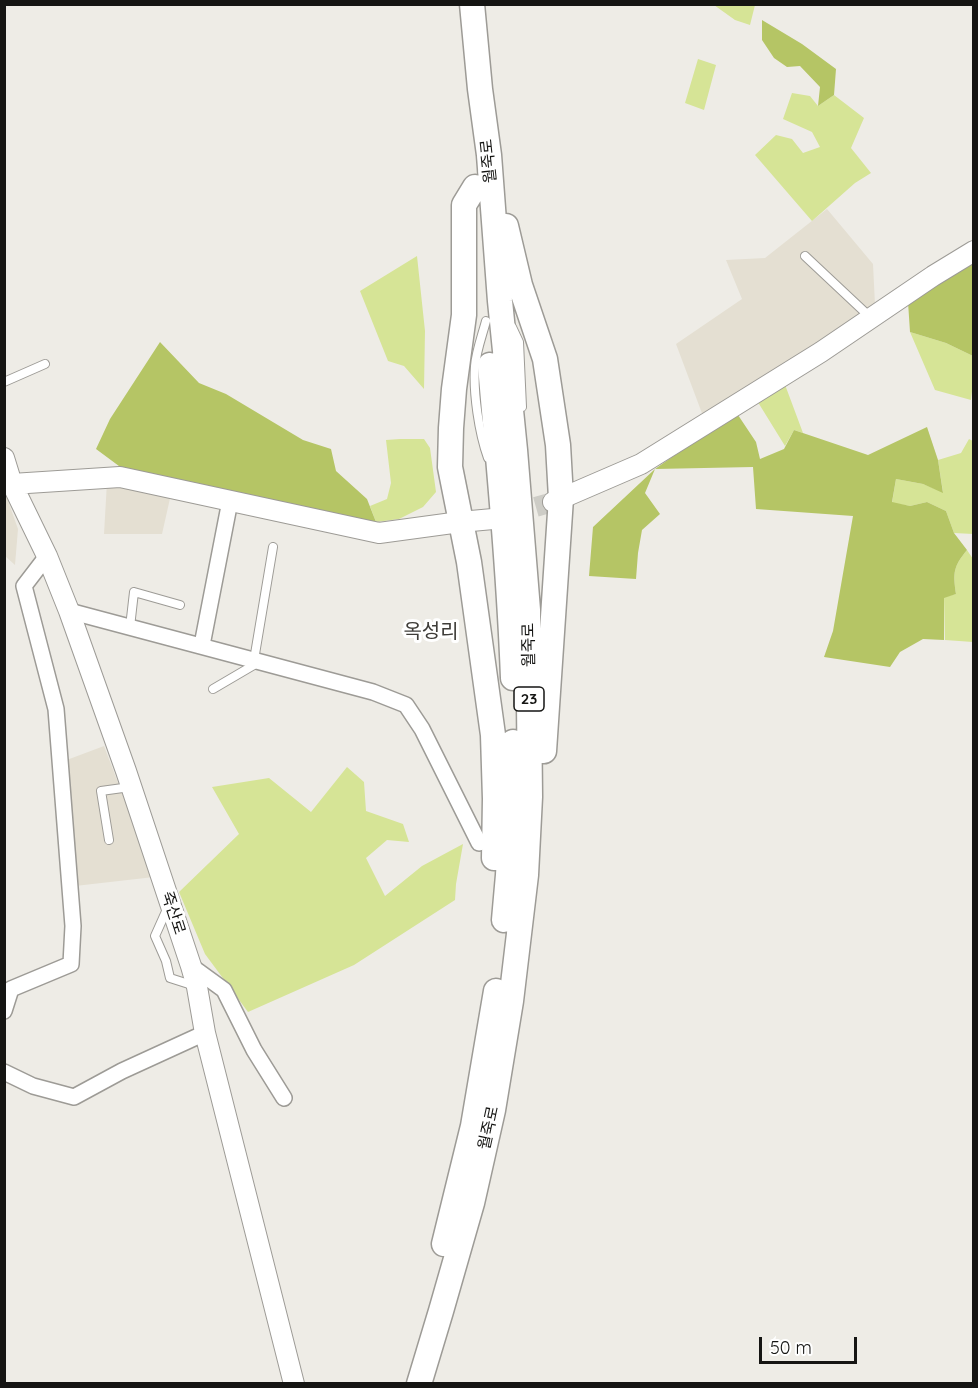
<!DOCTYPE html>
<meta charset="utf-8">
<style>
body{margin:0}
#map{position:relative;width:978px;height:1388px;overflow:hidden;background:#eeece6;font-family:Quicksand,sans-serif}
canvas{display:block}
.frame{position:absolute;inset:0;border:6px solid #151513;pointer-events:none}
.scale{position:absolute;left:759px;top:1337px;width:98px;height:27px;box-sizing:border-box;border:3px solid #151513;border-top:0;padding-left:8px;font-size:18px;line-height:21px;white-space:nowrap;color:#151513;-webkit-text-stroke:4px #fff;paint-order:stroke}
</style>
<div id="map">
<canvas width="978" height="1388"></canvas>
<div class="frame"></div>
<div class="scale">50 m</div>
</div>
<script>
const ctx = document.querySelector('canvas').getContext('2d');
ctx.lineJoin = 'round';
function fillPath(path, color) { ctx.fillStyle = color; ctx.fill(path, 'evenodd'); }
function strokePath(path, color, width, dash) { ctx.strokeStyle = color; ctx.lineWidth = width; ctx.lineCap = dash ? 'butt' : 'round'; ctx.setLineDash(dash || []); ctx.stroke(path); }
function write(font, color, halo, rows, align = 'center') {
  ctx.font = font + ' Quicksand,"Noto Sans KR",sans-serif'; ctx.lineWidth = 6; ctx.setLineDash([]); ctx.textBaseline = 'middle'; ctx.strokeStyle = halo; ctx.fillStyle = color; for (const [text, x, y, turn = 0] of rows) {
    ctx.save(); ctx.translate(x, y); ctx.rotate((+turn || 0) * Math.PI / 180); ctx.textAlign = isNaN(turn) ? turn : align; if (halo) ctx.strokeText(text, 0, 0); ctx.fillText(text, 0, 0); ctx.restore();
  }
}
fillPath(new Path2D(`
 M827 209 873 264 875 305 803 354 703 416 676 344 742 299 726 260 765 258Z
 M107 482 171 494 162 534H104Z
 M5 497 7 498 18 529 15 565 5 556Z
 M104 746 154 877 75 886 64 761Z`), '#e4dfd2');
fillPath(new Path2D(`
 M715 5H755L750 25 735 20 714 5Z
 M698 59 716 65 704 110 685 103Z
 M792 93 810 96 818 106 834 95 864 118 851 148 871 173 855 183 812 221 755 155 776 135 792 139 803 153 820 147 812 132 783 119Z
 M417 256 425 331 424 389 404 366 388 361 360 291Z
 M910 332 946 343 973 356V383L971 400 935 390Z
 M784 382 803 433 794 430 785 446 756 399Z
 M400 439H424L430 448 436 492 423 507 399 519 376 522 370 506 387 499 391 483 386 440Z
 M969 439 973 441V534L954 533 946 511 927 502 910 506 892 503 896 479 923 484 943 492 938 460 961 453Z
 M967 550 973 559V642L945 640 944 597 956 594C953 573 953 567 967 550Z
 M347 767 364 782 366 811 403 824 409 842 387 840 366 858 385 896 422 866 463 844 456 884 455 900 354 965 248 1012 205 954 179 892 239 834 212 787 269 778 311 812Z`), '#d6e496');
fillPath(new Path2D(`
 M762 20 802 44 836 69 834 95 818 106 820 87 800 66 787 67 774 58 762 40Z
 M973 262V356L946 343 910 332 908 302Z
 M160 342 199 383 226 394 303 440 331 449 336 471 367 499 376 522 349 519 123 469 96 449 110 419Z
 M736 412 756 442 760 459 784 449 794 430 868 455 927 427 938 460 943 493 923 484 896 479 892 502 910 506 927 502 946 511 954 533 967 550C953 567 953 573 956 594L944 598V640L923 639 900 652 890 667 824 657 833 631 853 516 756 509 753 467 655 469 645 493 660 514 642 530 638 553 636 579 589 576 593 527 655 469Z`), '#b5c565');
strokePath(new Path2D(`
 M507 515 553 502`), '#cdccc6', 20, [20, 10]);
const service = new Path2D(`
 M805 256 870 317
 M486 321C482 336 476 352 475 366 473 393 479 433 488 458
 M512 327 519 342 522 407
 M4 382 45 364
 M130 627 134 592 180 605
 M254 660 273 547
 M213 689 259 662
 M109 840 101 791 130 787
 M168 907 155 936 166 961 170 978 195 986`);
const minor = new Path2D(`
 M69 611 373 692 406 705 422 729 479 843
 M202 645 230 501
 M191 966 224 990 254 1050 284 1098
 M4 1011 11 989 71 964 73 926 56 709 24 586 47 556
 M4 1072 33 1086 74 1097 122 1071 205 1033`);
const tertiary = new Path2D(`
 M4 458 12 484 47 556 69 611 126 771 191 966 197 987 205 1033 294 1384
 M4 483 12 484 120 477 379 533 460 522 493 519
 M553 502 641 464 821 352 933 276 974 251`);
const primary = new Path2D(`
 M475 187 464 205V315L454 389 451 428 450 467 469 562 493 735 495 799 494 858
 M506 226 520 285 545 359 558 445 561 498 544 751
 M490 365C499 469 509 573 513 678
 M504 920C510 861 513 802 513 742
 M444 1244 473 1126 496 991
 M419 1384 441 1311 472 1203 493 1110 511 1001 526 875 530 797 528 610 515 450 500 301 489 155 480 89 472 4`);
strokePath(service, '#9d9b96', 10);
strokePath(minor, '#9d9b96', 18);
strokePath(tertiary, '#9d9b96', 22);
strokePath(primary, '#9d9b96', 27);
strokePath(service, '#fff', 8);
strokePath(minor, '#fff', 15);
strokePath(tertiary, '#fff', 20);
strokePath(primary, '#fff', 24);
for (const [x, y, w] of [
 [529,699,30]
]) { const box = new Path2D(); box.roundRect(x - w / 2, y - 12, w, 24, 4.5); ctx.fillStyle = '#fff'; ctx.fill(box); strokePath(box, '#151513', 1.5); }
write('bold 15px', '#151513', null, [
 ["23",529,699]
]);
write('16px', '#151513', '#fff', [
 ["월죽로",489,161,-96],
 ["월죽로",529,645,-91],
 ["죽산로",173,913,72],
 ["월죽로",489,1128,-78]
]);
write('20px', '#3e3c38', '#fff', [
 ["옥성리",431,632]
]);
</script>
